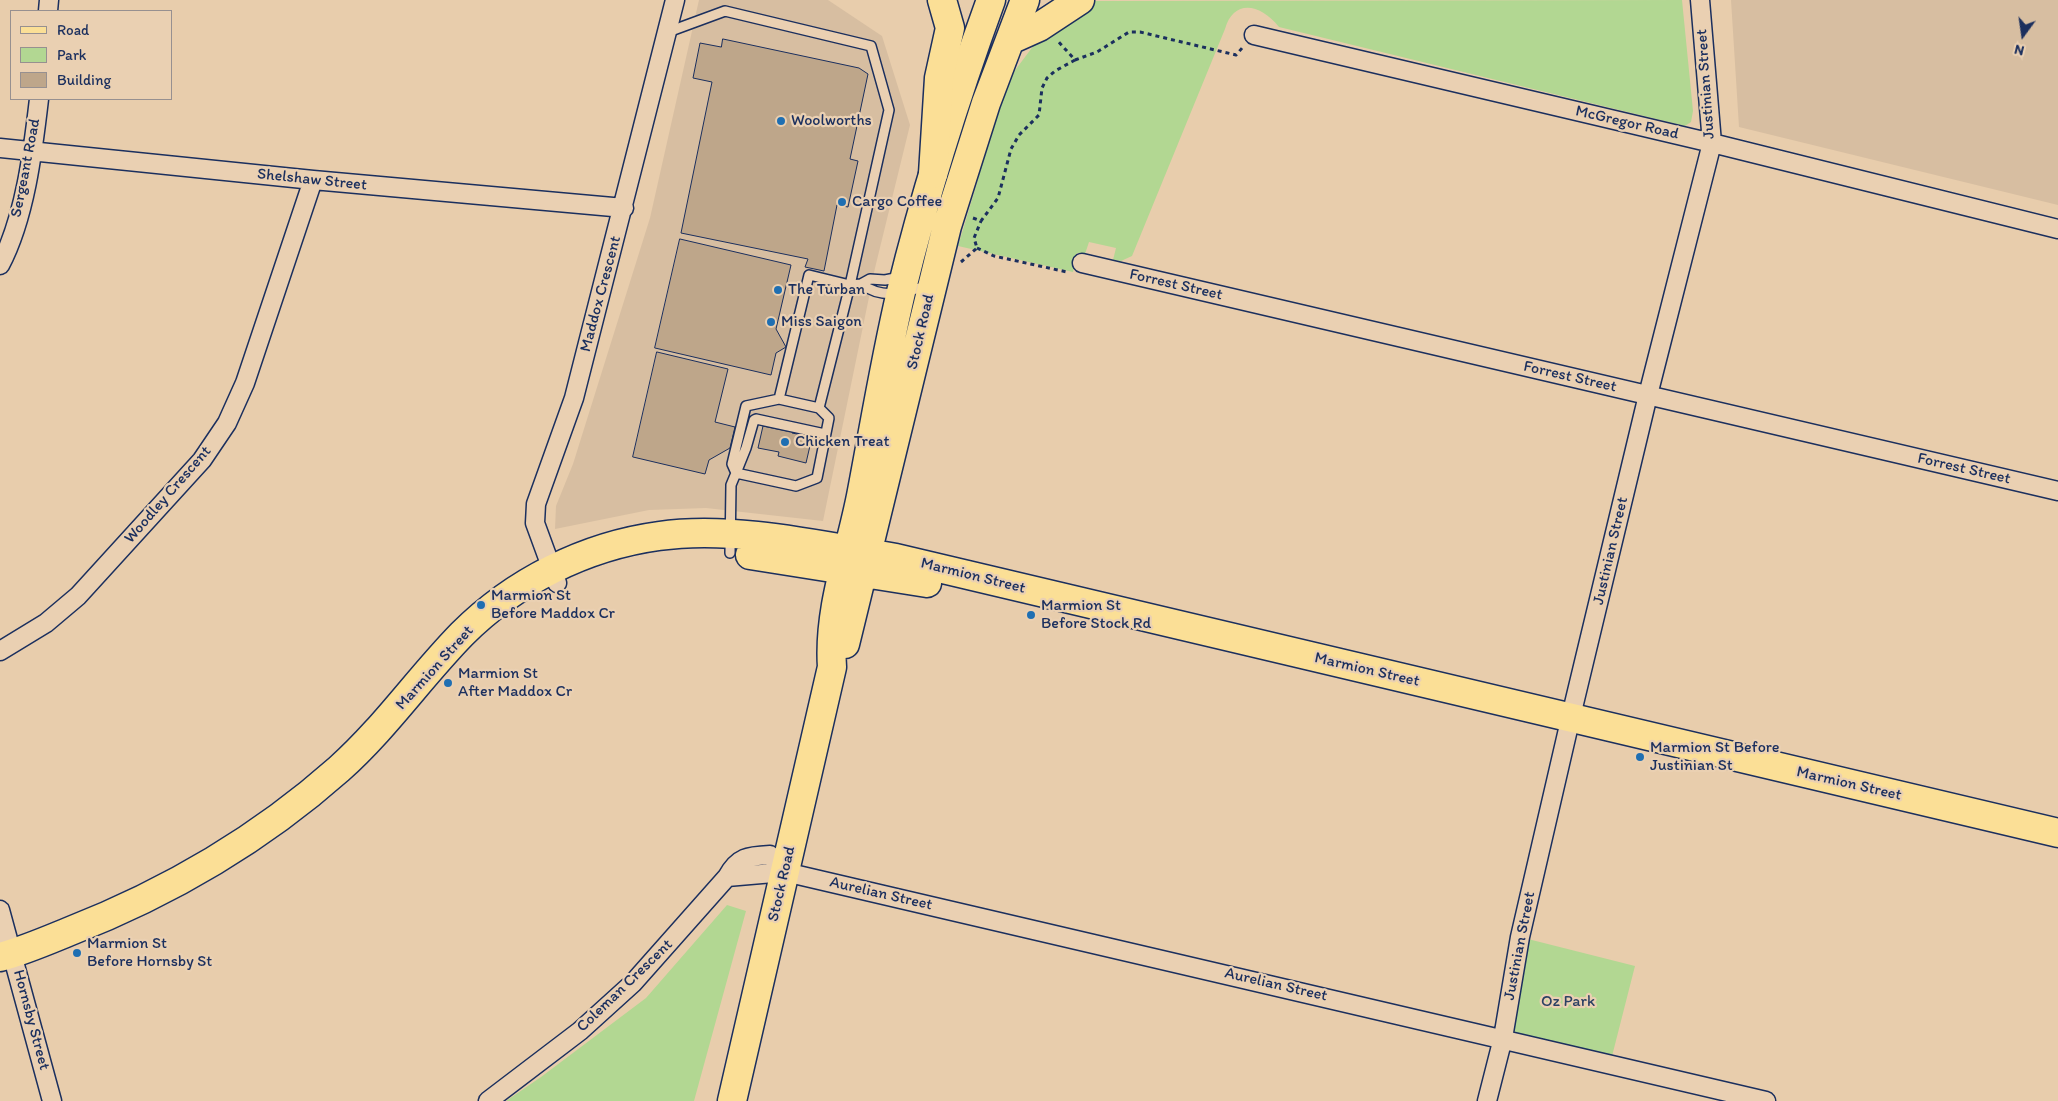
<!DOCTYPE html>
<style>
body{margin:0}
#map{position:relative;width:2058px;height:1101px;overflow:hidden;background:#e8cdac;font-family:Itim,sans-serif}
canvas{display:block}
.legend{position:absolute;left:10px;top:10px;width:162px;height:90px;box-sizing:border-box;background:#ead0b2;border:1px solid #979090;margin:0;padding:6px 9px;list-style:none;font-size:15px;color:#1b2f5e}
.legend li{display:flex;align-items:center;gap:10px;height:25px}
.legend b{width:25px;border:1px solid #979090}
.north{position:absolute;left:1998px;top:10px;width:50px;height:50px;-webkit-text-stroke:4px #ead0b2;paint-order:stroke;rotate:194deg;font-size:14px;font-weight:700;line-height:20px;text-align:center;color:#1b2f5e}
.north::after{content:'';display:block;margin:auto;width:18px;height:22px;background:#1b2f5e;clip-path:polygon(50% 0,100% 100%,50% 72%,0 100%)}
</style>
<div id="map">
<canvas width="2058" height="1101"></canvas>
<ul class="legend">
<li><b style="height:6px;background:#fbdf96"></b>Road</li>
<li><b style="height:14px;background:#b2d792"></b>Park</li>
<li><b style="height:14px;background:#bea68a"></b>Building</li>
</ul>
<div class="north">N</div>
</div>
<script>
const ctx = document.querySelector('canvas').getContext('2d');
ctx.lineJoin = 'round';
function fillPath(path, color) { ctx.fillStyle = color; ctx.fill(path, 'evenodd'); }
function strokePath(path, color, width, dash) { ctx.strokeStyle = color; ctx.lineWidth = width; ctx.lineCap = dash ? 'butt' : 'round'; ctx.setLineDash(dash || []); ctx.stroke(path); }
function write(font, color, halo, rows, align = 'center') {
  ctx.font = font + ' Itim,sans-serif'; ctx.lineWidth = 4.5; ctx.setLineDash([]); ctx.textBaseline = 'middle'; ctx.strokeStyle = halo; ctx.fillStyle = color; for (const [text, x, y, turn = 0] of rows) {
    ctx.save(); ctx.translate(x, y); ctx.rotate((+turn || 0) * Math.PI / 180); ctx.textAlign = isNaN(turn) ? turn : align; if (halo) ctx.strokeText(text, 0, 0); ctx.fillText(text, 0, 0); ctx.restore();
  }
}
fillPath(new Path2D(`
 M699 0H828L882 36 910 125 875 268 823 521 706 508 649 510 555 529 556 506 573 464 650 218Z
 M1731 0H2058V205L1739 127Z`), '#d7bea1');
fillPath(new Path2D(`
 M1682 0 1693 111 1691 122 1685 126 1279 27C1259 2 1233 0 1225 29L1132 256 1121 261 1113 260 1116 248 1089 242 1085 254 1077 253 1073 272 958 246 977 183 987 134 1010 77 1037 41 1067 15 1094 1Z
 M727 905 746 911 694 1101H506L541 1077 646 998Z
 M1520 937 1635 966 1610 1064 1503 1038Z`), '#b2d792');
const building = new Path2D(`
 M723 39 859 68 868 74 850 159 858 161 848 207 837 205 824 271 805 267 808 259 681 233 712 82 693 78 700 43 721 47Z
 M680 239 791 265 776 329 786 347 776 353 771 375 655 348Z
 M657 352 728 369 715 422 735 427 730 448 709 460 705 474 633 457Z
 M789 425 794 426 792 433 812 437 806 463 778 456 779 452 758 448 763 426 787 431Z`);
fillPath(building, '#bea68a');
strokePath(building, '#1b2f5e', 1);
const service = new Path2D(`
 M668 32 725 11 871 46 889 110 850 285 819 408 829 418 817 478 796 486 736 473 731 485 730 553
 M861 284C883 300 905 293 929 285
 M819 408 779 399 809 275 850 285 861 284 870 279 885 280 900 277
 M736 473 746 448 754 420 756 419 825 434
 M736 473 732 464 746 406 779 399`);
const minor = new Path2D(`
 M48 11 49 0
 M1254 35 1712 143 2058 229
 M0 148 313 180 624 208
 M1082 263 2058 491
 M0 265C25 218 33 151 39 99
 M557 583 535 523 536 504 574 398 675 0
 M0 651 46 623 78 596 202 460 227 423 245 383 313 180
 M727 877 785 872 1766 1101
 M0 910 52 1101
 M488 1101 580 1031 633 983 727 877C738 857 748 856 770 855L785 872
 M1487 1101 1503 1038 1520 937 1572 712 1648 395 1712 143 1700 0`);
const primary = new Path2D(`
 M1010 40 1039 27 1080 0
 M750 555 927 583
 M845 644 947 226 986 103 1025 0
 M0 957C23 951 46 941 68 932 168 893 259 840 339 769 385 728 419 678 462 634 514 582 585 546 659 536 733 525 823 546 896 558L2058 833
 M732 1101 832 667C828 609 850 552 861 496 874 428 885 360 901 292 925 194 956 96 991 0`);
const trunk = new Path2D(`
 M933 174 939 78 950 28 942 0`);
strokePath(service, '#1b2f5e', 12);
strokePath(minor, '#1b2f5e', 21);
strokePath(primary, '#1b2f5e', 31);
strokePath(trunk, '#1b2f5e', 31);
strokePath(new Path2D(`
 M1075 60 1097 52 1129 32H1140L1236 55 1243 47
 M973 218 981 221 998 198 1011 149 1019 135 1039 115 1042 88 1047 78 1055 71 1075 60 1057 40
 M977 248 994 256 1067 272
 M961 262 977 248 974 238 981 221`), '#1b2f5e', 3, [4, 4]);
strokePath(service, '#ead0b2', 9);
strokePath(minor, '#ead0b2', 18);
strokePath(primary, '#fbdf96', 28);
strokePath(trunk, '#fbdf96', 28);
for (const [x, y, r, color] of [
 [781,121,5,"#1f6fb2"],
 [842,202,5,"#1f6fb2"],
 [778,290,5,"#1f6fb2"],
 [771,322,5,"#1f6fb2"],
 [785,442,5,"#1f6fb2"],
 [481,605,5,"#1f6fb2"],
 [1031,615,5,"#1f6fb2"],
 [448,683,5,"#1f6fb2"],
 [1640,757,5,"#1f6fb2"],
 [77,953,5,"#1f6fb2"]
]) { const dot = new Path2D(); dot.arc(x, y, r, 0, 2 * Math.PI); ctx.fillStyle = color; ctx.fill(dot); strokePath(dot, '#ead0b2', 2); }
write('16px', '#1b2f5e', '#ead0b2', [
 ["Justinian Street",1706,84,-94],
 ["McGregor Road",1627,123,13],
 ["Sergeant Road",26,168,-79],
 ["Shelshaw Street",312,180,6],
 ["Forrest Street",1176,285,13],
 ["Maddox Crescent",601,294,-75],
 ["Stock Road",921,332,-77],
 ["Forrest Street",1570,377,13],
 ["Forrest Street",1964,469,13],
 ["Woodley Crescent",168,495,-49],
 ["Justinian Street",1611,551,-77],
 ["Marmion Street",973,576,14],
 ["Marmion Street",435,668,-48],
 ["Marmion Street",1367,670,13],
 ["Marmion Street",1849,784,13],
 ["Stock Road",782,884,-77],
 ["Aurelian Street",881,894,13],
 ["Justinian Street",1520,946,-79],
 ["Aurelian Street",1276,985,13],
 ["Coleman Crescent",625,986,-44],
 ["Hornsby Street",31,1020,75]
]);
write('16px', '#1b2f5e', '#ead0b2', [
 ["Woolworths",791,121],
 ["Cargo Coffee",852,202],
 ["The Turban",788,290],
 ["Miss Saigon",781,322],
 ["Chicken Treat",795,442],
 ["Marmion St",491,596],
 ["Before Maddox Cr",491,614],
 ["Marmion St",1041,606],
 ["Before Stock Rd",1041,624],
 ["Marmion St",458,674],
 ["After Maddox Cr",458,692],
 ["Marmion St Before",1650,748],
 ["Justinian St",1650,766],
 ["Marmion St",87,944],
 ["Before Hornsby St",87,962]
], 'left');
write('16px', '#2a4063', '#ead0b2', [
 ["Oz Park",1568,1002]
]);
</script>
